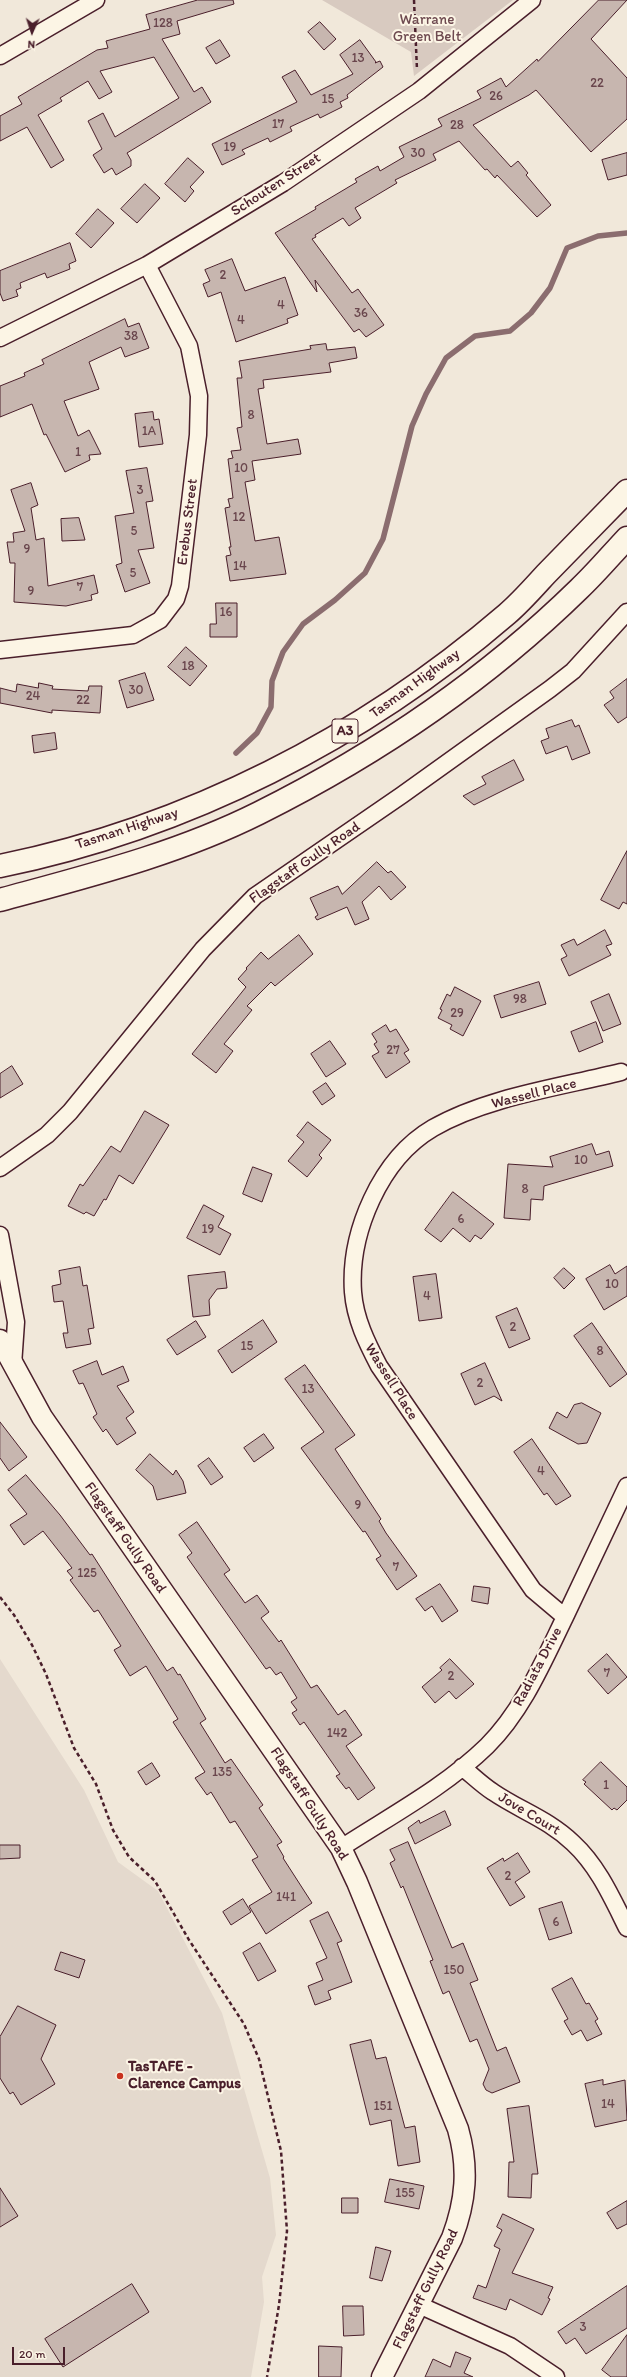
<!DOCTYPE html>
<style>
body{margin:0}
#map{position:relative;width:627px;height:2377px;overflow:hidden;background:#f1e8da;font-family:Itim,sans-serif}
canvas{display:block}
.north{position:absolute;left:12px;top:12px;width:40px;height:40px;-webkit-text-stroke:3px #fcf5e5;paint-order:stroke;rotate:183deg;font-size:11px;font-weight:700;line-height:16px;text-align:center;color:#4a1f2b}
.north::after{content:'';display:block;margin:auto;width:14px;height:18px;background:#4a1f2b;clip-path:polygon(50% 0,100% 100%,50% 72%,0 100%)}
.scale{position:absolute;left:12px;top:2347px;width:53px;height:18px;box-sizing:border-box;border:2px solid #4a1f2b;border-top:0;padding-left:5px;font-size:12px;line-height:14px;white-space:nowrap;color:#4a1f2b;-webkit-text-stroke:3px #fcf5e5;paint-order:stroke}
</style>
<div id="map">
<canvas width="627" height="2377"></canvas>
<div class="north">N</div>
<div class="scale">20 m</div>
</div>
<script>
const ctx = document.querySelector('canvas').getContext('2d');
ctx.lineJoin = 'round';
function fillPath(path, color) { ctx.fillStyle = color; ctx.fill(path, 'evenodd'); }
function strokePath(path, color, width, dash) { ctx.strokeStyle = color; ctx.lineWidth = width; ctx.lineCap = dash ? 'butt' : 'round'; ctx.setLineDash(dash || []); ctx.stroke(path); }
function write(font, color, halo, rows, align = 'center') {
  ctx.font = font + ' Itim,sans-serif'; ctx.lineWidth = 4; ctx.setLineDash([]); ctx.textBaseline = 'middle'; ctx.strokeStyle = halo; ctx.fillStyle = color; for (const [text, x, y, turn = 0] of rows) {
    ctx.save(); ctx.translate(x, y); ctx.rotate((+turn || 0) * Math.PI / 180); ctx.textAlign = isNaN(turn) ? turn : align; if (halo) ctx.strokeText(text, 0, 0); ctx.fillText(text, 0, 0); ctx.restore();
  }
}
fillPath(new Path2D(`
 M0 1659 84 1790 118 1862 158 1891 222 2013 270 2178 276 2235 262 2277 264 2302 251 2377H0Z`), '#e4d9cd');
fillPath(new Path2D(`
 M322 0H513L414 76 411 52Z`), '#d8cac0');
strokePath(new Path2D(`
 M236 753 257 733 271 707 272 681 283 652 303 624 335 600 365 573 383 539 412 426 426 394 446 358 475 336 510 331 531 313 550 288 567 248 598 236 627 233`), '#8b6d6f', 5.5);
const building = new Path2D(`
 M198 0H233L234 4 177 21 180 34 162 39 194 92 202 87 211 102 127 153 131 160V166L116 175 112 168 104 173 93 155 102 149 88 121 103 113 115 137 179 98 154 57 100 71 112 92 99 99 88 81 60 98 62 101 38 115 64 160 51 168 27 127 0 141V116L22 104 18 97 97 50 108 48 106 41 150 29 146 15Z
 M599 0H627L591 39 627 78V119L591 152 536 90 529 95 473 125 511 167 518 161 528 173 526 175 551 205 537 217 497 175 495 178 487 169 485 170 459 141 433 154 436 160 395 180 397 183 355 208 361 218 349 226 343 218 315 235 316 237 312 239 352 293 358 289 384 325 366 337 359 329 354 332 315 280 317 292 275 233 316 209 315 207 357 182 355 179 378 166 380 171 404 157 399 147 442 126 438 119 481 98 477 91 501 78 506 87 537 59 538 61Z
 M320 22 336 39 324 50 308 32Z
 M220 40 230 56 216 64 206 48Z
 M360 40 376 62 375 63 380 61 383 67 347 95 348 98 340 102 342 107 320 118 318 114 290 127 292 131 270 142 268 138 242 150 245 154 222 165 212 144 297 102 282 77 295 70 311 95 353 74 340 55Z
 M627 153V175L608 180 602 160Z
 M188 158 204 172 190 187 194 191 185 202 165 184Z
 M145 184 160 198 137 223 121 209Z
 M98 209 114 223 91 248 76 234Z
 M70 243 76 261 69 264 70 269 47 278 45 273 20 283 21 288 16 290 18 296 3 301 0 293V271Z
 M232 259 245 291 285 277 298 315 287 319 288 323 236 342 221 292 208 297 203 284 210 281 205 270Z
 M125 319 128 327 139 323 149 348 125 357 121 347 89 362 99 389 64 401 78 436 89 430 101 454 89 455 90 460 65 472 46 434 44 435 32 404 0 417V386L25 376 24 373 44 364 42 360Z
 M326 344 327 350 355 347 357 358 329 363 331 372 263 380 264 388 258 389 267 444 298 439 301 454 252 461 255 480 245 482 255 541 279 537 286 574 230 581 226 556 231 555 229 547H231L225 508 230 507 228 499 233 498 228 459 233 458 231 451 241 450 237 428 242 427 237 378H242L239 361 311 349 310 346Z
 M153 412 154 420 159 419 163 444 139 447 135 414Z
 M147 468 153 501 146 502 154 548 138 550 150 583 125 592 116 565 122 563 115 516 134 513 126 471Z
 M31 483 38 505 31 508 36 540 44 538 48 586 94 575 98 593 91 595 92 600 66 606 14 602 15 563H10L7 542H14L13 533 25 531 11 490Z
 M79 518 85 540 62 541 61 519Z
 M216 603H237V637H210V624H216Z
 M186 647 207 666 190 686 168 667Z
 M145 673 154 700 127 708 119 681Z
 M627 679V717L618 723 604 705 614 698 610 692Z
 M39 683 53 686 52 689 88 691 89 686H102L100 713 52 710V713L0 703V688L16 692 17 684 38 688Z
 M572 720 575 727 579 725 590 753 572 760 567 746 546 754 541 741 549 738 546 729Z
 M55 733 57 749 34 753 32 736Z
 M514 760 524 780 474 805 463 796 486 784 482 777Z
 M627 851V904L623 902 619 909 601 900Z
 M377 862 388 873 391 871 406 887 391 900 379 886 362 902 369 919 355 925 347 907 317 920 315 917 318 915 310 898 338 886 342 894Z
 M605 930 612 944 606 946 611 955 569 976 561 959 567 956 561 945 574 939 577 945Z
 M299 935 313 954 275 986 271 982 247 1006 252 1010 224 1044 233 1051 216 1073 192 1054 246 987 238 979 247 969 246 968 261 952 268 959Z
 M539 982 546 1004 501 1018 494 996Z
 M455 987 481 1001 463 1036 450 1029 452 1025 438 1018 442 1010 440 1009 447 994 450 996Z
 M609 994 621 1024 603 1031 591 1002Z
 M596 1022 603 1042 579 1052 571 1032Z
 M386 1025 390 1032 396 1029 409 1050 404 1053 410 1062 386 1078 372 1056 379 1052 374 1044 377 1042 372 1034Z
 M330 1041 346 1064 326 1077 311 1054Z
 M12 1066 23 1084 0 1098V1074Z
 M326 1083 335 1096 322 1105 313 1092Z
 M145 1111 169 1125 133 1184 119 1175 106 1200 104 1199 94 1216 86 1212 84 1214 68 1206 80 1184 83 1186 111 1146 120 1152Z
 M308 1122 331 1140 319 1155 322 1158 307 1177 288 1161 304 1142 297 1136Z
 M592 1144 596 1155 609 1151 613 1166 544 1186 543 1200 531 1199 530 1220 504 1218 508 1164 553 1167 550 1157Z
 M253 1167 272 1174 262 1202 243 1194Z
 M453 1192 494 1224 481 1239 475 1235 470 1242 453 1228 441 1242 425 1230Z
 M204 1205 224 1216 218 1227 231 1234 220 1255 187 1238Z
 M610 1265 615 1274 627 1266V1296L604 1310 586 1279Z
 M80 1267 83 1286 87 1285 94 1328 88 1329 91 1344 66 1348 63 1333H68L63 1301 54 1302 52 1286 61 1284 59 1271Z
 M564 1268 575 1278 564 1289 554 1278Z
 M225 1272 227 1288 217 1289 209 1300 210 1315 193 1317 188 1276Z
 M436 1274 442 1318 419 1321 413 1277Z
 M517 1308 530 1339 509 1348 496 1317Z
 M263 1320 277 1342 232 1373 218 1351Z
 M196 1321 206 1337 177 1355 167 1340Z
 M592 1323 627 1374 610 1387 574 1336Z
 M97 1361 102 1375 123 1366 129 1381 117 1386 134 1412 126 1418 136 1433 117 1445 106 1429 103 1432 93 1417 97 1414 83 1383 79 1384 73 1371Z
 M485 1363 502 1401 494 1396 475 1405 461 1374Z
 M305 1365 355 1435 335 1449 381 1519 379 1521 386 1533 417 1576 397 1590 376 1559 381 1556 365 1531 363 1532 301 1448 324 1432 285 1379Z
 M582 1403 601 1413 587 1443 578 1444 549 1428 557 1412 567 1418 574 1405Z
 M0 1422 27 1457 9 1471 0 1458Z
 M264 1434 274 1448 254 1462 244 1448Z
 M532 1439 571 1496 556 1505 547 1493 544 1495 514 1452Z
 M150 1454 173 1475 176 1470 183 1481 186 1493 157 1500 153 1486 136 1470Z
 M209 1458 223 1477 211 1485 198 1466Z
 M26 1475 60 1515 90 1555 92 1554 167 1671 173 1667 178 1675 180 1674 206 1719 200 1723 225 1763 231 1759 263 1805 259 1808 282 1842 277 1845 284 1857 283 1858 312 1903 266 1934 249 1906 272 1892 252 1860 258 1857 235 1821 230 1823 211 1792 207 1795 195 1778 205 1772 173 1722 178 1719 146 1666 130 1676 114 1650 121 1646 98 1610 94 1612 70 1580 73 1578 67 1571 72 1568 43 1531 24 1545 10 1525 27 1514 8 1490Z
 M197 1522 230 1570 224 1574 245 1603 257 1595 269 1612 261 1618 279 1642 281 1640 311 1688 317 1685 338 1715 345 1710 362 1735 346 1746 375 1788 358 1800 349 1787 346 1789 336 1776 340 1774 304 1722 300 1725 292 1713 297 1710 291 1702 297 1698 281 1672 276 1675 270 1667 266 1669 187 1557 192 1553 179 1535Z
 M440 1584 458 1611 442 1622 432 1606 425 1611 416 1599Z
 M474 1586 490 1588 488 1604 472 1601Z
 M607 1654 627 1677 608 1694 588 1671Z
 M450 1659 474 1684 456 1699 449 1691 435 1703 422 1687 442 1670 440 1668Z
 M601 1762 627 1787V1800L617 1810 614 1808 612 1810 584 1784 586 1782 583 1780Z
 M152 1763 160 1776 146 1785 138 1772Z
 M445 1811 451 1825 415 1844 408 1828 419 1820 420 1823Z
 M408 1842 452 1948 463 1943 478 1980 470 1983 497 2051 506 2047 520 2082 492 2093 486 2090 483 2084 489 2069 477 2039 470 2042 449 1991 443 1994 430 1961 433 1960 403 1886 401 1888 390 1863 395 1860 390 1850Z
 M0 1845H20V1858L0 1859Z
 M518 1853 530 1872 515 1882 525 1897 510 1906 487 1868 503 1858 504 1861Z
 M243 1899 251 1912 231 1925 223 1912Z
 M562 1902 572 1933 549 1940 539 1909Z
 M328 1912 342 1941 337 1943 352 1982 328 1991 331 1999 315 2005 308 1986 323 1980 316 1963 327 1958 310 1921Z
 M260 1943 276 1971 258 1981 243 1953Z
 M61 1952 85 1960 79 1978 55 1970Z
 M572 1978 586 2004 589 2003 598 2019 595 2021 602 2034 587 2041 581 2030 572 2035 564 2021 568 2019 552 1989Z
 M18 2006 56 2025 41 2059 55 2084 21 2105 13 2092 10 2094 0 2078V2037Z
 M371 2040 376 2059 386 2057 405 2128 415 2126 420 2162 398 2166 391 2120 370 2125 350 2045Z
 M603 2080V2085L625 2080 627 2120 595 2127 585 2084Z
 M529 2106 538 2174H532L531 2198 508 2197 509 2162H514L507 2109Z
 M390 2179 424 2186 419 2209 385 2202Z
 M0 2188 18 2216 0 2227Z
 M342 2198H358V2213H342Z
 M627 2201V2224L617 2229 607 2213Z
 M503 2214 534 2229 512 2273 553 2287 548 2298 550 2299 542 2315 510 2299 506 2310 473 2298 478 2285 486 2288 500 2249 494 2246 502 2230 497 2227Z
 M376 2247 391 2251 382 2281 370 2278Z
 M132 2284 149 2312 63 2367 45 2339Z
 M627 2286V2328L586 2354 575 2338 566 2344 558 2332Z
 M343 2306H363L364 2335 344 2336Z
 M627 2335V2377H611L602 2370Z
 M319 2346 342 2347 341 2377H319Z
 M456 2352 471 2358 464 2373 473 2377H425L433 2359 450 2367Z`);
fillPath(building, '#c7b6af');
strokePath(building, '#4a1f2b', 1);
const minor = new Path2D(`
 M0 56 96 0
 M0 338 147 265 283 183 419 91 532 0
 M0 650 133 635 160 620 176 599 180 586 198 435 199 396 189 346 147 265
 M0 1168 47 1135 70 1112 203 949 255 896 402 795 550 689 573 671 627 612
 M0 1235 16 1322 13 1365
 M565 1617 533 1590 379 1366C367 1343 355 1319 353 1292 349 1233 380 1159 433 1128 487 1097 561 1087 621 1072
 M462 1767C472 1775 482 1785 493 1792 521 1811 548 1819 573 1843 598 1866 612 1898 627 1928
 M341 1848C390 1816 445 1787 487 1746 523 1710 543 1662 565 1617 585 1574 606 1530 627 1486
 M419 2305 510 2346 556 2377`);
const tertiary = new Path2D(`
 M0 1340 42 1417 341 1848 357 1882 458 2129C469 2168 466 2201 452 2238L382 2377`);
const motorway = new Path2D(`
 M0 866C187 828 363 738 507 614 521 602 534 587 546 574 573 546 600 519 627 491
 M0 900C88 876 177 854 259 813 375 755 486 680 579 589 596 573 611 555 627 538`);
strokePath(minor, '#4a1f2b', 19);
strokePath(tertiary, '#4a1f2b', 23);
strokePath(motorway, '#4a1f2b', 25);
strokePath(new Path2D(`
 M414 0 417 70
 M0 1597 14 1615 32 1645 46 1674 74 1748 96 1784 113 1830 129 1857 155 1881 189 1940 244 2024 259 2059 281 2151 287 2231 279 2305 267 2377`), '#4a1f2b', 2.5, [4, 3]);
strokePath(minor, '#fcf5e5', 16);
strokePath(tertiary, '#fcf5e5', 20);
strokePath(motorway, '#fcf5e5', 22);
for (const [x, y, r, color] of [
 [120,2076,4,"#c8321e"]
]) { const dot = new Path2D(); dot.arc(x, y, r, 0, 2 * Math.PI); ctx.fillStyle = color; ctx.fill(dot); strokePath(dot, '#fcf5e5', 1.5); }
write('13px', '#69454c', null, [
 ["128",163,24],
 ["13",358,59],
 ["22",597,84],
 ["26",496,97],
 ["15",328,100],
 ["17",278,125],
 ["28",457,126],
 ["19",230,148],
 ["30",418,154],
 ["2",223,276],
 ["4",281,306],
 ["36",361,314],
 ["4",241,321],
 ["38",131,337],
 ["8",251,416],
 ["1A",149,432],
 ["1",78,453],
 ["10",241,469],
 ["3",140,491],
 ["12",239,518],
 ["5",134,532],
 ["9",27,550],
 ["14",240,567],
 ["5",133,574],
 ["7",80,588],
 ["9",31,592],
 ["16",226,613],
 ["18",188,667],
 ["30",136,691],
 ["24",33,697],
 ["22",83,701],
 ["98",520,1000],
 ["29",457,1014],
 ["27",393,1051],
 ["10",581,1161],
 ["8",525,1190],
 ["6",461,1220],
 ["19",208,1230],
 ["10",612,1285],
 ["4",427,1297],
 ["2",513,1328],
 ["15",247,1347],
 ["8",600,1352],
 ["2",480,1384],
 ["13",308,1390],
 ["4",541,1472],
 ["9",358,1506],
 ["7",396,1568],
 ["125",87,1574],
 ["7",607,1674],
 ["2",451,1677],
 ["142",337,1734],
 ["135",222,1773],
 ["1",606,1786],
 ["2",508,1877],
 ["141",286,1898],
 ["6",556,1923],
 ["150",454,1971],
 ["14",608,2105],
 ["151",383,2107],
 ["155",405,2194],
 ["3",583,2328]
]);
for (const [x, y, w] of [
 [345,731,26]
]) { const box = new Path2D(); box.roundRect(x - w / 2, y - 12, w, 24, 3); ctx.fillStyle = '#fcf5e5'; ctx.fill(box); strokePath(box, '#4a1f2b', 1); }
write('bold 14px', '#4a1f2b', null, [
 ["A3",345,731]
]);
write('15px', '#6e4a50', '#fcf5e5', [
 ["Warrane",427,20],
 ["Green Belt",427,37]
]);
write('15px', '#4a1f2b', '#fcf5e5', [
 ["Schouten Street",276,185,-33],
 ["Erebus Street",188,522,-83],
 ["Tasman Highway",415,684,-36],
 ["Tasman Highway",127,829,-18],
 ["Flagstaff Gully Road",305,863,-35],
 ["Wassell Place",534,1094,-14],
 ["Wassell Place",391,1382,58],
 ["Flagstaff Gully Road",125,1538,55],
 ["Radiata Drive",538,1667,-62],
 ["Flagstaff Gully Road",309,1804,57],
 ["Jove Court",529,1814,31],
 ["Flagstaff Gully Road",426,2289,-64]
]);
write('bold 15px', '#4a1f2b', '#fcf5e5', [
 ["TasTAFE -",128,2067],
 ["Clarence Campus",128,2084]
], 'left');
</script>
